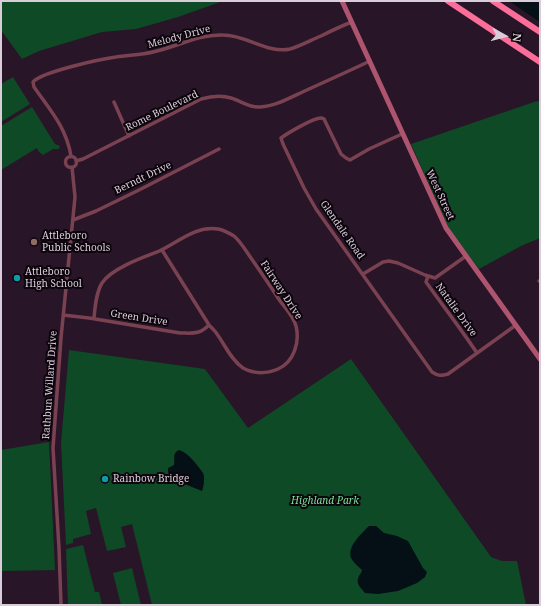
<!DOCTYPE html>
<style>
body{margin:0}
#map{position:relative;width:541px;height:606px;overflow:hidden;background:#281528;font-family:"Noto Serif",serif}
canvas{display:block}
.frame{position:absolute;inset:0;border:2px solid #dacdda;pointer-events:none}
.north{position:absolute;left:485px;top:16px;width:40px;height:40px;-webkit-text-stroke:3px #0c050c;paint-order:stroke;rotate:97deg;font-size:11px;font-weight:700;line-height:16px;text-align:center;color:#dacdda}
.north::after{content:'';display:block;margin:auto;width:14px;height:18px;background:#dacdda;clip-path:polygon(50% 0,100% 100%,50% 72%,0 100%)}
</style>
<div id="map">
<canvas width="541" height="606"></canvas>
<div class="frame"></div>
<div class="north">N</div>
</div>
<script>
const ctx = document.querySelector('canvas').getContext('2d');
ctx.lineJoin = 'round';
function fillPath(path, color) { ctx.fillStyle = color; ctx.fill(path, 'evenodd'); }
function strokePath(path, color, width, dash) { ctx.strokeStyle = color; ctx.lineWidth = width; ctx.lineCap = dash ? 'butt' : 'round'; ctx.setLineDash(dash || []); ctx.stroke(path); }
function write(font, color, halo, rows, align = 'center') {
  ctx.font = font + ' "Noto Serif",serif'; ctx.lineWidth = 4; ctx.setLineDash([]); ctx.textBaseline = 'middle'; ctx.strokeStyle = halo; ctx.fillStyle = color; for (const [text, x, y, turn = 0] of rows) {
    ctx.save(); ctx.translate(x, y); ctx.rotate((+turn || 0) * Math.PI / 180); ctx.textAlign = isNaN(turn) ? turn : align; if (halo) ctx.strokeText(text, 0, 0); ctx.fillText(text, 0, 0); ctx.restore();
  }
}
fillPath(new Path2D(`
 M1 1H223L178 17 136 29 102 32 39 51 22 59 1 30Z
 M13 77 30 104 1 122V84Z
 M537 101 540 102V238L521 246 479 269 450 231 411 144Z
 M32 107 55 144 60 146 59 149H53L43 155 39 152 37 148 1 170V126Z
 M69 350 205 369 248 428 351 359 491 557 502 561H517L526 605H152L132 524 121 527 126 547 107 551 96 508 86 511 91 534 73 539V543L66 545 61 443Z
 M49 442 55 570 1 571V450Z
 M83 545 95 592H99L102 605H68L66 549Z
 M132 568 141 605H121L113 573Z`), '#0e4a25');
fillPath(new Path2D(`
 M509 1H540V22Z
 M179 450C189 453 197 465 203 473 205 477 204 486 202 491L182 483 169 474 168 472V468L174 465C175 459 172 453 179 450Z
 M369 526H376L384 533 397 536 408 541 423 568 427 572 425 577 417 583 398 591 378 594 365 593C362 589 356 584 358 579 359 574 361 575 362 570 359 567 355 564 353 561 344 549 361 534 369 526Z`), '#040f16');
strokePath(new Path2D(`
 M114 102 129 136
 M402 134 369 149 350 160 346 158 341 154 324 119C323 118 322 118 321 118 313 118 288 133 281 138L283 144 304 188 316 209 432 372C438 376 441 376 448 374L516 325
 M71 156C66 127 50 110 34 87L33 82C41 72 101 59 116 57 128 55 141 55 153 52 177 47 198 34 223 35 247 35 267 54 290 49 301 46 311 40 321 36 331 31 341 26 352 22
 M65.5 162a5.5 5.5 0 1 1 11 0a5.5 5.5 0 1 1-11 0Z
 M76 161 83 159 201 99C212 96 221 95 231 98 241 101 250 108 260 107 277 106 293 96 309 89 329 80 349 71 370 61
 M73 220 96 211 139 190 219 149
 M363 274 383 262 389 261 398 263 425 275 435 278 466 256
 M428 276 426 282C443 306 461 329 477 353
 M539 281H540
 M63 315 89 318 180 333C193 333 199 335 209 325
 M94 318C95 307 96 293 102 283 111 269 141 258 157 252 176 244 195 225 218 229 224 230 229 233 234 236 241 242 246 251 251 258 260 271 269 284 278 298 284 307 293 315 296 326 300 342 294 362 278 369 266 374 254 374 243 368 231 360 225 345 217 334 215 331 212 328 209 325L162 250
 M61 605 59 548 53 448 61 338 75 197 72 167`), '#7a4251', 3.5);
strokePath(new Path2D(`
 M342 1 446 228 540 359`), '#ae546f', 5);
strokePath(new Path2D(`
 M448 1 540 62
 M493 1 540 32`), '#fb6e9a', 6);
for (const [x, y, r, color] of [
 [34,242,4,"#8d6e63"],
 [17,278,4,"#0f9aa8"],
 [105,479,4,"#0f9aa8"]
]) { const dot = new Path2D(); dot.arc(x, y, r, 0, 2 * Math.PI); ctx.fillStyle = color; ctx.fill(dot); strokePath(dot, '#0c050c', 1.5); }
write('10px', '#dacdda', '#0c050c', [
 ["Melody Drive",179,37,-15],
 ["Rome Boulevard",162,111,-26],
 ["Berndt Drive",143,178,-26],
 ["West Street",440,195,65],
 ["Glendale Road",342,230,55],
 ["Fairway Drive",281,290,57],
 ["Natalie Drive",456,310,54],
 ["Green Drive",139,318,9],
 ["Rathbun Willard Drive",50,385,-86]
]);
write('10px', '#dacdda', '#0c050c', [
 ["Attleboro",42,236],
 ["Public Schools",42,248],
 ["Attleboro",25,272],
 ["High School",25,284],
 ["Rainbow Bridge",113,479]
], 'left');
write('italic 10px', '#78e398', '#0c050c', [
 ["Highland Park",325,501]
]);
</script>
